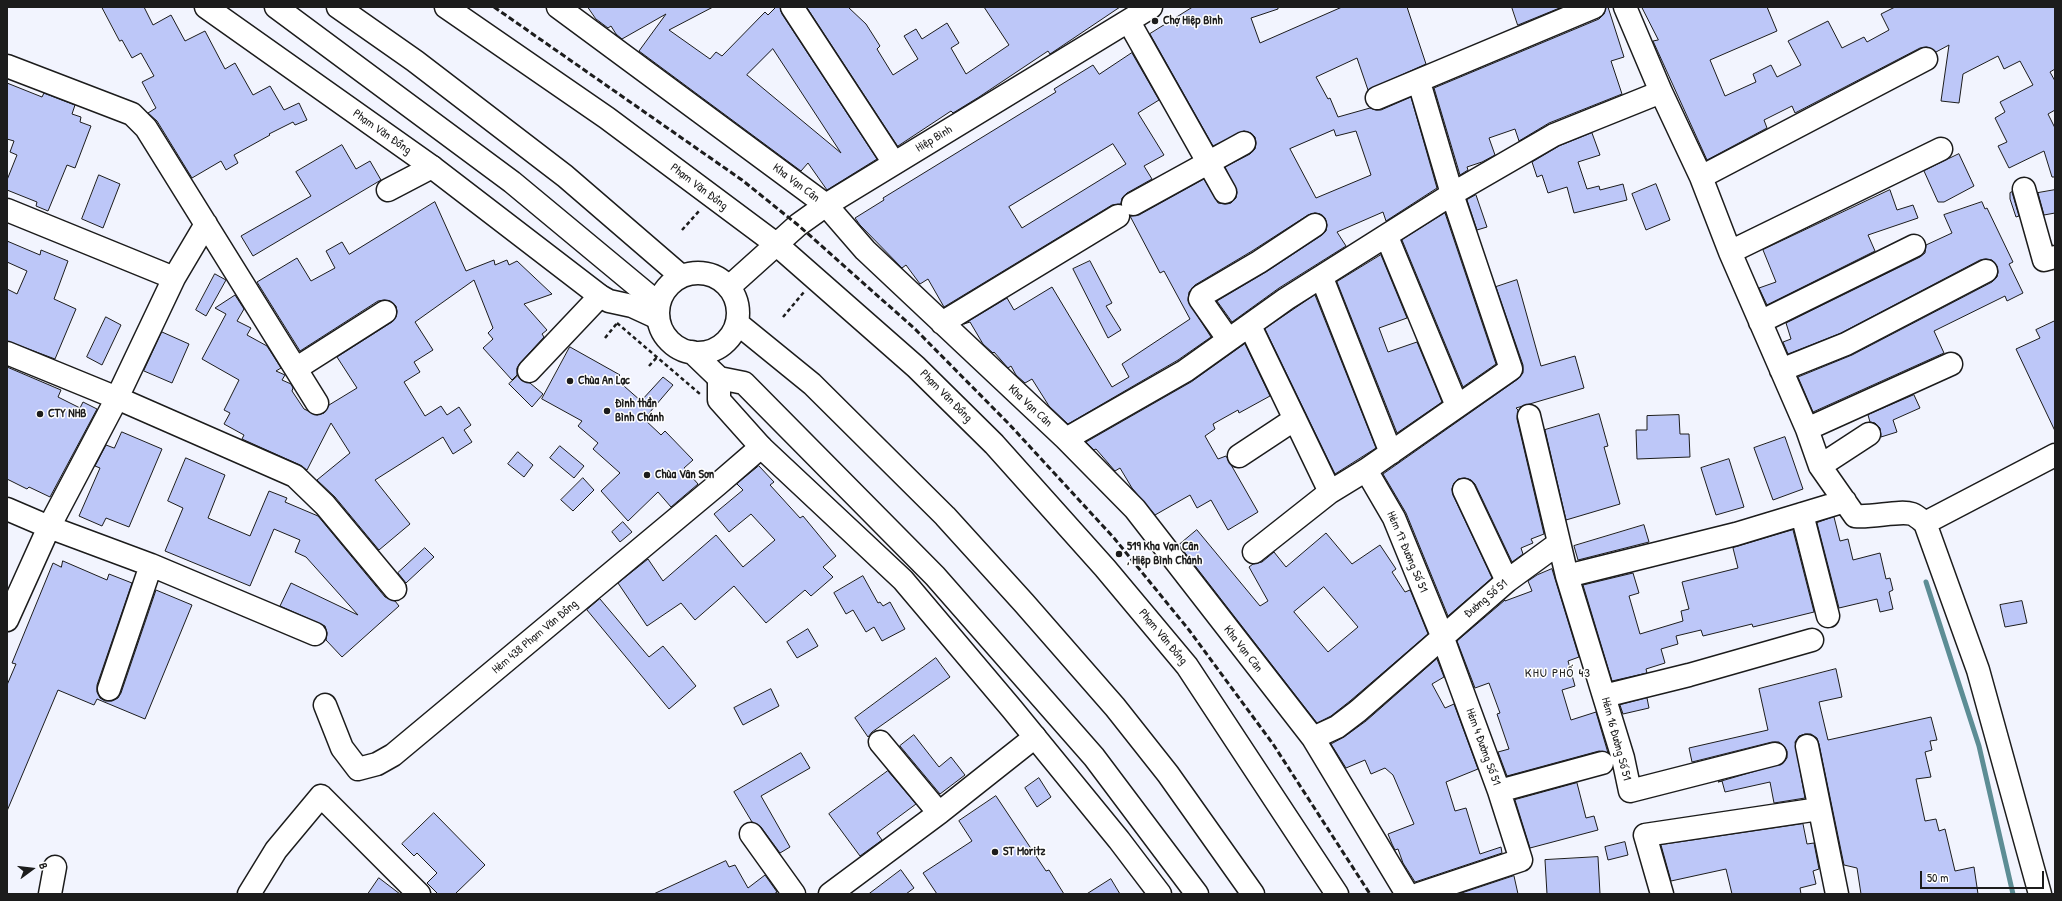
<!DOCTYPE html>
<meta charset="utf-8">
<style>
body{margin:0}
#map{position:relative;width:2062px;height:901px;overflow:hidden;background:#f2f4fe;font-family:"Patrick Hand",sans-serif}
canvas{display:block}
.frame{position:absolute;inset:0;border:8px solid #1c1c1c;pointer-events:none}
.north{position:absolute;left:12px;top:849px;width:40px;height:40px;-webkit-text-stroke:3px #fff;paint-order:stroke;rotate:75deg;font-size:11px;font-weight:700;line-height:16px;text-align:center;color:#1c1c1c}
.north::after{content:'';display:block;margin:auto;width:14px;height:18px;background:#1c1c1c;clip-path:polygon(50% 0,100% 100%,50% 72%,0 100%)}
.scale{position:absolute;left:1920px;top:871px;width:124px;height:18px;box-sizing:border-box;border:2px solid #1c1c1c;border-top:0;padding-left:5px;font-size:12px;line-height:14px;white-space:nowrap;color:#1c1c1c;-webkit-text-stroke:3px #fff;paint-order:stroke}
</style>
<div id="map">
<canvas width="2062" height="901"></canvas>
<div class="frame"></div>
<div class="north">B</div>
<div class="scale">50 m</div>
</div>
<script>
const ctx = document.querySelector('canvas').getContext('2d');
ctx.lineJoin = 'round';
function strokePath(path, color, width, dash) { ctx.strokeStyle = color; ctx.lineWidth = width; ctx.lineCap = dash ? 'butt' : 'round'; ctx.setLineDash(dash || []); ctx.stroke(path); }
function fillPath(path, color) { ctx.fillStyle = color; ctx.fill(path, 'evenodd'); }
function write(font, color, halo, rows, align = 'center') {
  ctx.font = font + ' "Patrick Hand",sans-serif'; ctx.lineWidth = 3; ctx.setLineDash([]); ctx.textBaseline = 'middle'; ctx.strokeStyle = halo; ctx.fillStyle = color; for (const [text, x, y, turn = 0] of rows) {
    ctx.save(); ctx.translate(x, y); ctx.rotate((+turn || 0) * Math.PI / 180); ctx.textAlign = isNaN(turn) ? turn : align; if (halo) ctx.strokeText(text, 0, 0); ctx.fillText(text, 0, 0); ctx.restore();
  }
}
strokePath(new Path2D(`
 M1926 582 1979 746 2013 894`), '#5d8d95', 5);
const building = new Path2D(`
 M102 7H144L153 25 171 15 185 41 205 31 225 69 235 63 253 95 270 86 284 110 299 103 307 120 295 125 293 122 269 134 270 135 234 155 238 163 226 170 221 161 192 178 157 121 148 113 156 108 142 82 154 76 141 53 132 58 122 40 120 41Z
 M588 7H713L669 30 710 59 716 52 722 56 765 12 768 15 776 7H780L782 14 877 159 827 190 808 163 801 171 639 51 666 14 622 39 616 34 611 26 608 28 596 19ZM773 49 841 153 747 75Z
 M807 7H848L866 24 880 46 877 49 893 75 918 59 904 36 916 29 922 39 947 23 959 43 951 48 966 74 1009 45 984 7H1120L1059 48 1050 54 1048 51 979 97 953 113 951 111 898 146Z
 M1193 7H1278V9L1251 18 1260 43 1342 7H1407L1426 64 1368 90 1357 58 1316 77 1328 99 1330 98 1338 117 1370 108 1376 110H1381L1411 97 1437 188 1386 221 1383 212 1337 232 1346 246 1279 288 1232 322 1217 301 1266 272 1322 235 1326 231 1327 225 1325 218 1320 214 1315 213 1308 215 1252 251 1195 285 1189 292 1188 301 1211 337 1178 360 1068 424 1049 406 1032 379 1025 383 1016 375 1011 366 1008 368 994 352 993 353 983 344 970 322 964 324 1007 298 1014 310 1052 287 1112 387 1129 377 1122 364 1190 319 1164 271 1160 273 1130 216 1139 215 1204 179 1218 203 1225 204 1231 203 1236 198 1237 192 1225 167 1250 154 1255 149 1256 143 1255 137 1251 133 1244 131 1213 146 1150 34ZM1334 130 1336 136 1356 131 1371 175 1316 198 1290 149Z
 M1512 7H1562L1518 25Z
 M1606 7H1608L1624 57 1611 61 1622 94 1549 123 1519 141 1515 129 1489 138 1495 155 1482 162 1467 167 1468 170 1460 175 1434 88 1599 19 1604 14Z
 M1642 7H1767L1777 31 1710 60 1725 96 1756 82 1753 74 1771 65 1777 77 1801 65 1788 41 1828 21 1842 48 1864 37 1867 42 1889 30 1881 14 1895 7H2055V69L2050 72 2055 81V110L2048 114 2055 128V177H2052L2044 151 2009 168 1998 146 2007 142 1995 118 2005 112 2000 102 2033 85 2020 61 2004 69 1998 56 1963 74 1959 103 1941 101 1949 45 1936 52 1927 47 1920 48 1795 113 1792 106 1764 120 1767 128 1707 160 1653 41 1658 40Z
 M1132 53 1159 100 1138 113 1164 155 1144 166 1152 179 1127 193 1122 198 1121 204 1112 205 944 307 928 279 920 284 906 265 902 268 860 225 855 218 884 200 883 198 1056 92 1054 89 1093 65 1099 74ZM1113 144 1126 164 1022 228 1009 207Z
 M7 83 42 97 44 93 75 105 72 114 81 117 80 122 91 126 75 168 67 165 48 211 36 206 37 202 7 190V180L17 155 10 152 14 141 7 139Z
 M1592 133 1600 155 1578 162 1587 189 1599 186 1600 190 1623 184 1627 200 1574 213 1567 187 1548 193 1542 175 1537 177 1532 162 1559 146Z
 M342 145 356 169 370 161 381 180 253 256 241 236 311 196 296 172Z
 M1959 154 1974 186 1944 202H1938L1924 171Z
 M99 175 120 184 103 228 82 219Z
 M1656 184 1670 220 1646 230 1632 194Z
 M1890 190 1897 210 1913 205 1918 218 1868 235 1875 251 1767 305 1759 288 1776 282 1763 250Z
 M2055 190V213L2044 215 2038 193Z
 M2012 192 2019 216 2016 217 2010 199V193Z
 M1476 195 1487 227 1477 230 1467 200Z
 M435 202 466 271 494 260 495 265 507 260 509 265 517 261 552 294 524 304 547 330 542 334 544 337 520 363 517 368V375L512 380 483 348 493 339 488 333 493 328 474 280 415 322 433 350 414 362 420 372 404 382 425 416 441 406 447 415 459 407 471 425 464 430 472 442 453 454 443 437 375 480 410 524 379 550 335 497 317 480 350 453 331 423 307 470 300 465 242 439 244 435 224 424 230 413 224 410 239 380 202 359 226 314 215 308 235 295 244 309 237 321 251 328 247 335 267 346 281 368 276 371 285 375 282 380 291 384 293 388 292 391 304 409 317 415 324 413 329 405 357 388 337 357 392 322 396 317 397 311 396 306 390 301 384 300 378 301 300 351 257 282 297 258 311 281 335 268 326 251 342 242 349 254Z
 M1982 202 1985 209 1987 208 2013 262 2009 264 2023 293 2007 301 2005 296 1934 331 1944 353 1813 412 1798 377 1852 355 1992 282 1997 277 1998 272 1997 266 1992 260 1986 259 1980 260 1841 333 1788 354 1783 342 1791 339 1786 323 1920 257 1925 253 1926 245 1952 233 1944 215Z
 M1445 213 1496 364 1463 387 1402 240Z
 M7 241 40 255 41 250 68 261 54 299 76 309 55 359 7 341V289L17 294 27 271 7 262Z
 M1381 255 1407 318 1379 328 1388 352 1417 342 1442 402 1397 433 1337 282Z
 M1090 261 1112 303 1106 306 1121 330 1108 338 1073 269Z
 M215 274 226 280 206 316 196 310Z
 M1517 280 1541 366 1575 356 1584 388 1516 408 1518 410 1517 419 1544 534 1531 539 1533 543 1521 548 1523 554 1512 562 1475 484 1471 480 1465 478 1458 479 1454 483 1452 489 1453 495 1492 578 1448 616 1406 513 1383 474 1518 379 1523 373V365L1496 287Z
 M1315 295 1376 448 1335 474 1265 329Z
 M106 317 121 325 102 365 87 357Z
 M2055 321V431L2016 349 2040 338 2036 330Z
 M162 332 189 344 172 383 144 371Z
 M1245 344 1270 396 1239 413 1238 410 1213 424 1215 429 1205 436 1218 459 1226 456 1258 512 1228 530 1211 500 1197 508 1190 495 1155 515 1132 488 1120 468 1115 471 1096 449 1094 450 1086 442 1191 382Z
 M570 347 620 375 616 379 641 401 663 377 673 385 644 419 661 435 665 431 693 460 684 468 698 484 671 507 658 492 628 521 601 491 620 473 593 449 598 443 578 426 582 421 542 399Z
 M7 367 61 390 58 397 80 408 83 402 97 409 50 497 29 487 27 489 7 479Z
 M518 376 521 380 530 383 543 394 532 407 509 384Z
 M1914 395 1920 408 1893 420 1897 432 1881 437 1880 428 1875 423 1870 422 1868 415Z
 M1599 414 1608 446 1604 447 1620 504 1566 520 1545 430Z
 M1679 415 1680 434H1689L1690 457 1637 459 1636 430H1647V416Z
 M122 432 162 449 129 527 106 518 102 526 79 516 100 468 95 466 106 445 114 448Z
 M1785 437 1803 489 1773 500 1754 448Z
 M560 446 584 466 574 478 550 458Z
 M518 452 533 465 524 477 508 464Z
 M186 458 225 475 208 518 250 536 269 491 287 498 285 502 318 516 385 597 395 601 399 606 342 657 326 640 327 633 325 626 280 606 291 583 358 615 306 557 295 552 300 540 274 529 250 586 165 551 183 508 168 501Z
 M1729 459 1744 507 1716 515 1701 468Z
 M759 466 774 482 770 485 800 518 803 516 836 556 823 567 833 577 811 596 805 590 766 623 734 586 695 620 681 603 647 626 618 583 648 559 663 581 716 535 743 567 775 540 751 514 729 532 714 514 743 490 737 484Z
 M583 478 594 490 573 511 561 500Z
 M1834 517 1840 541 1848 539 1853 560 1880 553 1886 579 1890 578 1893 590 1889 592 1893 609 1880 612 1877 599 1839 608 1817 523Z
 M623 522 632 532 620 542 612 532Z
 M1644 525 1649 542 1578 560 1574 546Z
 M1197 530 1260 606 1268 601 1249 567 1253 564 1262 562 1274 552 1286 567 1326 533 1352 564 1380 545 1396 569 1392 572 1405 592 1410 590 1411 592 1428 634 1350 701 1331 716 1317 723 1179 545ZM1324 587 1358 627 1328 652 1294 612Z
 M1793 530 1814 612 1753 627 1752 624 1703 636 1701 630 1676 636 1678 644 1661 649 1665 663 1646 669 1647 673 1612 681 1583 585 1633 573 1639 593 1629 596 1640 634 1683 621 1681 611 1689 609 1682 582 1738 568 1733 548Z
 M425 548 434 557 406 583 398 573Z
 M63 561 107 580 109 574 132 583 97 685V692L100 698 105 701H112L118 698 121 693 156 590 192 605 145 719 97 699 94 705 58 690 7 811V685L16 664 12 663 53 563 61 567Z
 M1552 569 1579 657 1568 661 1575 686 1562 690 1571 720 1596 712 1608 753 1599 751 1507 776 1498 752 1509 749 1497 714 1500 713 1489 683 1475 688 1457 641 1505 600V601L1532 591 1528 581 1537 575Z
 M863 576 878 603 880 602 883 606 890 602 905 629 882 641 874 627 866 632 853 610 846 614 834 593Z
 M600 599 649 657 663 646 696 686 669 709 587 610Z
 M2022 601 2027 623 2005 627 2000 605Z
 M808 629 818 646 797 658 787 642Z
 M936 658 950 677 872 732 868 737 855 718Z
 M1437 659 1444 677 1432 684 1445 708 1454 704 1478 769 1446 782 1455 811 1466 808 1480 854 1501 847 1502 853 1415 882 1403 863 1398 849 1395 850 1392 844 1388 834 1414 824 1393 775 1385 768 1371 774 1365 760 1346 768 1331 744 1344 737 1366 721Z
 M1836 669 1842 697 1819 702 1828 740 1931 717 1937 740 1930 741 1932 750 1925 752 1931 777 1916 779 1925 821 1936 819 1939 831 1945 829 1955 871 1974 867 1978 894H1861L1857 868 1844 865 1819 744 1817 738 1811 734H1805L1799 736 1795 742 1805 798 1774 803 1770 782 1725 792 1722 781 1718 782 1783 763 1787 758V751L1784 746 1779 742H1772L1692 762 1689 748 1768 730 1759 689Z
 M771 689 779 706 743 725 734 708Z
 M1647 698 1649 708 1623 714 1620 705Z
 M914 735 939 767 951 757 965 775 940 794 900 746Z
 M801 753 810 768 761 796 790 847 780 853 761 827 752 822 734 792Z
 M888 771 916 804 877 833 882 840 860 856 829 814Z
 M1039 778 1051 797 1037 807 1025 788Z
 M1577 783 1586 818 1594 816 1598 830 1530 848 1515 800Z
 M996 796 1046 871 1049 870 1064 894H937L923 873 972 841 959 821Z
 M434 813 485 865 455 894H438L427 883 437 873 417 853 414 856 402 844Z
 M1803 824 1807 844 1814 843 1819 869 1813 871 1816 884 1800 888 1801 894H1732L1726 869 1671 881 1661 845Z
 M1625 842 1628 855 1608 860 1605 847Z
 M1598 857 1600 894H1547L1545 860Z
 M726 861 729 867 735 865 748 888 765 875 777 892 774 894H654Z
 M901 870 914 888 906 894H869Z
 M1514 876 1518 894H1459Z
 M379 878 400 894H368Z
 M1111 879 1120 894H1087Z`);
fillPath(building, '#bdc7f8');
strokePath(building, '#1c1c1c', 1);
const minor = new Path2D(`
 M558 7 826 205 865 250 1066 439 1135 509 1313 738 1407 894
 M792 7 894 163
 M1625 7 1661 92 1701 177 1730 252 1807 429 1820 466 1855 516C1872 518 1900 510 1912 514 1917 516 1921 520 1925 523L2055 455
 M1129 22 1225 192
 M7 66 132 114 146 128 317 403
 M1377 98 1594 7
 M1701 177 1926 59
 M2024 189 2044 260 2055 257
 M388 190 432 167
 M1133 204 1244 143
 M7 210 174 278
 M1387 237 1457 406
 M1730 252 1941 149
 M1322 278 1391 453
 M1760 322 1914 246
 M942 323 1118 216
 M1250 326 1330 492
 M1228 339 1200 299 1201 296 1259 262 1315 225
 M7 353 117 398 295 476 325 505 395 589
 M297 368 385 312
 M1781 370 1846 344 1986 271
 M529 371 600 296
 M1529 416 1567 576 1623 758 1630 791 1775 754
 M1807 429 1951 364
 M1066 439 1185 371 1286 299 1452 194 1554 135 1661 92
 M1239 456 1295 419
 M1820 466 1869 434
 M1366 470 1394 518 1441 633 1499 791 1521 860 1419 894
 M1464 490 1507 581
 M7 509 49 527 151 565 315 634
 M1802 514 1828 616
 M1925 523 1978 670 2040 894
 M1254 552 1330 492 1366 470 1511 369 1452 194 1419 82
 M1567 576 1736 534 1845 501
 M7 620 49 527 117 398 174 278 206 224
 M109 689 151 565
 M1604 696 1689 675 1812 640
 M325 705 342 748 358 769 377 764 393 755 717 485 761 447
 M1313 738 1337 727 1358 711 1507 581 1559 543
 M880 742 939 813
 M1807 746 1837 894
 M1499 791 1602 763
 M751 834 794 894
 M50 894 55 867
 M249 894 276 850 321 796 419 894
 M830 894 939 813 1035 737
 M1662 894 1645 835 1819 809`);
const major = new Path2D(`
 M206 7 432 167 600 296 609 301 632 306 658 318
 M446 7 607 118 776 244 916 367 994 444 1105 568 1187 666 1337 894
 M729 287 798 225 826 205 1151 7
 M719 378V400L761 447 903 580 1012 709 1119 840 1160 894`);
const highway = new Path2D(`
 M276 7 512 182 659 304
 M338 7 415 61 565 176 681 276
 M658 313a40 40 0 1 1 80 0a40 40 0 1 1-80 0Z
 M737 323 812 384 945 516 1024 603 1115 707 1168 774 1253 894
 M692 352 719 378 744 383 935 576 1094 757 1197 894`);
strokePath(minor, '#1c1c1c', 25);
strokePath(major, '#1c1c1c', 25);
strokePath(highway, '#1c1c1c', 25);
strokePath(new Path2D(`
 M682 230 700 210
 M783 317 804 292
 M617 323 700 394
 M605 338 618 322
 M649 366 658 356`), '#1c1c1c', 2.5, [4, 3]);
strokePath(minor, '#fff', 22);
strokePath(major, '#fff', 22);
strokePath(highway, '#fff', 22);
strokePath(new Path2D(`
 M494 7 742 180 798 225 915 329 1009 424 1114 538 1189 630 1273 744 1370 894`), '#1c1c1c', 3, [6, 3]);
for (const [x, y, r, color] of [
 [1155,21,4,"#1c1c1c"],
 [570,381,4,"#1c1c1c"],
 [607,411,4,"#1c1c1c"],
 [40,414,4,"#1c1c1c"],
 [647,475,4,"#1c1c1c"],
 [1119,554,4,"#1c1c1c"],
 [995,852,4,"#1c1c1c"]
]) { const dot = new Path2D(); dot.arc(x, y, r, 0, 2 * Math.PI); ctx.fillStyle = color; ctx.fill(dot); strokePath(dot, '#fff', 1.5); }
write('bold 12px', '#1c1c1c', '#fff', [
 ["Chợ Hiệp Bình",1163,21],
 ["Chùa An Lạc",578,381],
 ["Đình thần",615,404],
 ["Bình Chánh",615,418],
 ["CTY NHB",48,414],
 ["Chùa Vân Sơn",655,475],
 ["519 Kha Vạn Cân",1127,547],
 [", Hiệp Bình Chánh",1127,561],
 ["ST Moritz",1003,852]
], 'left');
write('12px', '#1c1c1c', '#fff', [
 ["Phạm Văn Đồng",382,132,35],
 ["Hiệp Bình",934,139,-31],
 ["Kha Vạn Cân",796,183,37],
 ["Phạm Văn Đồng",699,187,37],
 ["Phạm Văn Đồng",946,396,45],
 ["Kha Vạn Cân",1030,406,43],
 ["Hẻm 17 Đường Số 51",1407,552,67],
 ["Đường Số 51",1486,599,-40],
 ["Hẻm 438 Phạm Văn Đồng",535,637,-40],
 ["Phạm Văn Đồng",1163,637,50],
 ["Kha Vạn Cân",1243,649,52],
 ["Hẻm 16 Đường Số 51",1616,739,75],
 ["Hẻm 4 Đường Số 51",1483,747,70]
]);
ctx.letterSpacing = '1px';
write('13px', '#1c1c1c', '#fff', [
 ["KHU PHỐ 43",1558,674]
]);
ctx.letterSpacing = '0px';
</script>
